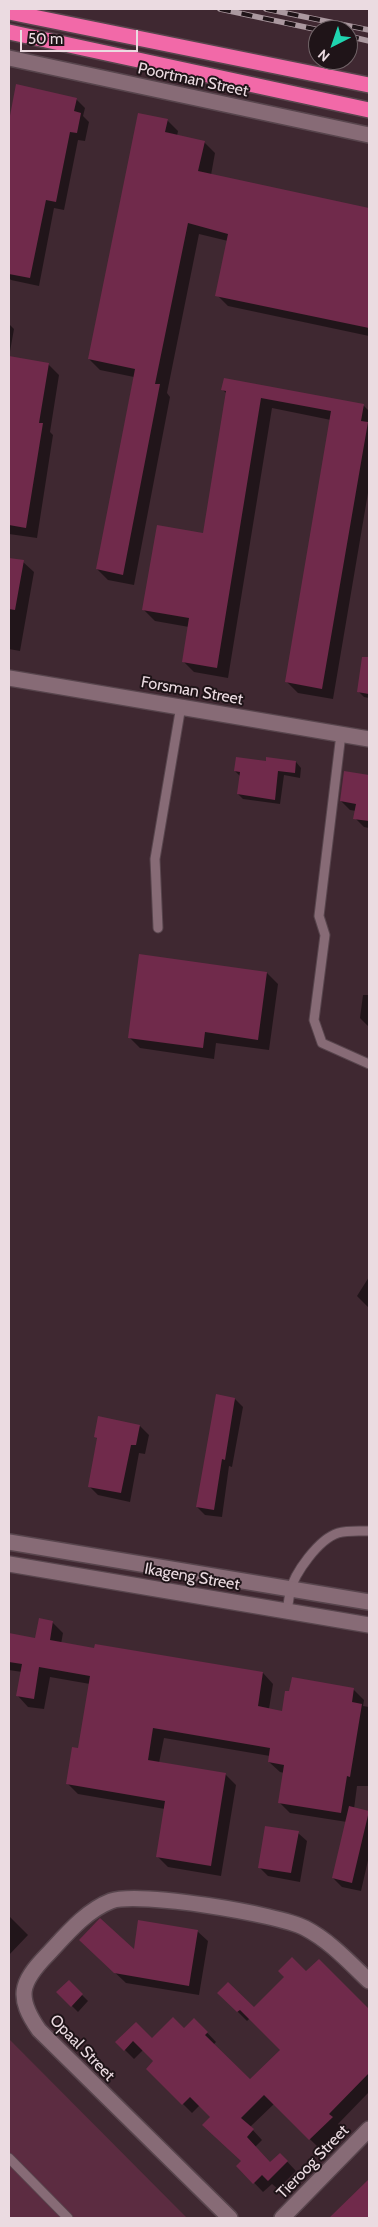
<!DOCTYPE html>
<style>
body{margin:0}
#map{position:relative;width:378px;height:2227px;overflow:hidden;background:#3f2831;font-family:Cabin,sans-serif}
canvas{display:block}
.frame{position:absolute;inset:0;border:10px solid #ebdbe1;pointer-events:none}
.north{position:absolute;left:308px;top:20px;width:50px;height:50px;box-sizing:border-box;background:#1f1418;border:1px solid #716468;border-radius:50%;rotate:221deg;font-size:14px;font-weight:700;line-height:20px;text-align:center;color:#ebdbe1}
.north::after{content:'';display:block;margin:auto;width:18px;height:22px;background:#1fd5b0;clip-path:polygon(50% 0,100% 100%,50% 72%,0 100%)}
.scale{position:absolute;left:20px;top:30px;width:118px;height:22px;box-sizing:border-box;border:2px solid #ebdbe1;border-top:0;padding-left:6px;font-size:15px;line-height:18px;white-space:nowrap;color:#ebdbe1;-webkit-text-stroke:4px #1f1418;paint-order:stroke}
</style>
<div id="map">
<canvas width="378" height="2227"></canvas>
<div class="frame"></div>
<div class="north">N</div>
<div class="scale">50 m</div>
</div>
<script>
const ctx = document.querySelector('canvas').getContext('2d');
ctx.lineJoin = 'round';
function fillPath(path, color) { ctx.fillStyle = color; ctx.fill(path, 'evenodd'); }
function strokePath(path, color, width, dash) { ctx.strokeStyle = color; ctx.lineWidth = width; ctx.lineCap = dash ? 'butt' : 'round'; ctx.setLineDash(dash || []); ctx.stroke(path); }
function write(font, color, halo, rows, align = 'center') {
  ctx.font = font + ' Cabin,sans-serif'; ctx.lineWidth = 4; ctx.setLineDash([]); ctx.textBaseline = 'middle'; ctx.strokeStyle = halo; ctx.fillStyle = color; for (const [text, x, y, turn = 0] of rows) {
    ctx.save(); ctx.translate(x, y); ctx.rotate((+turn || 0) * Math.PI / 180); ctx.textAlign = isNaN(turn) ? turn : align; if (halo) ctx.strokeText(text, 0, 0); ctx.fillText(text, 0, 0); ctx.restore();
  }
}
fillPath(new Path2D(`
 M9 2039 187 2218H9Z`), '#5c2c41');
fillPath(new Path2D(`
 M76 99 85 108 83 116 89 122 85 141 78 140 64 210 54 208 39 286 11 280 9 278V119Z
 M167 120 178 131 177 136 204 142 215 153 211 175 369 209V336L228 306 217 295 228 241 199 234 167 393 170 397 134 585 108 580 97 569 134 377 100 370 89 359Z
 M9 324 14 329 9 357 48 364 59 375 50 432 53 435 37 538 9 534Z
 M223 390 364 406 369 411V487L333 699 298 693 287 682 331 420 272 408 228 678 194 672 183 661 189 627 155 621 144 610 204 534 227 394Z
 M9 559 23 562 34 572 20 651 9 649Z
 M360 680 369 682V698L364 697 358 691Z
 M267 758 296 762 301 768 300 778 284 775 280 804 243 799 238 794 240 776 235 771 267 763Z
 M345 772 369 776V828L364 827 355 818 356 811 350 810 341 801Z
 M267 973 278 984 269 1050 216 1043 214 1059 140 1048 129 1037Z
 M363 995H369V1027L360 1018Z
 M369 1277V1308L357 1296Z
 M235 1399 243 1407 232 1467 229 1466 222 1517 205 1515 197 1507Z
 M140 1426 149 1435 145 1454 139 1453 130 1502 98 1495 89 1486 98 1440 95 1436Z
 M52 1622 63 1633 61 1644 263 1673 273 1684 269 1709 283 1712 353 1689 364 1700 363 1706 369 1707V1786H357L354 1809 369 1813V1856L361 1891 342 1887 333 1878 347 1822 290 1813 279 1802 284 1773 280 1772 269 1762 270 1756 164 1738 159 1763 225 1774 236 1785 221 1876 168 1867 157 1856 165 1809 78 1794 68 1784 79 1750 90 1684 50 1677 44 1709 28 1707 18 1696 22 1672 9 1670V1635L36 1639Z
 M298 1833 307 1841 300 1882 268 1876 259 1867Z
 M9 1916 28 1935 9 1955Z
 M197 1931 208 1941 199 1995 126 1983 91 1950 135 1952Z
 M319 1961 369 2011V2092L338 2124 341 2127 320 2149 274 2104 250 2127 262 2140 255 2147 270 2163 280 2154 296 2171 278 2189 272 2184 263 2192 238 2166 243 2161 212 2117 200 2105 192 2113 148 2069 155 2061 143 2050 134 2059 117 2042 136 2024 152 2040 184 2030 194 2019 216 2042 213 2045 250 2081 281 2050 250 2018 247 2021 219 1993 254 2009 306 1973Z
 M69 1982 88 2001 78 2012 58 1992Z
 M369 2180V2218H331Z`), '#0007');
fillPath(new Path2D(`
 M16 84 77 98 74 111 81 113 77 133 70 132 56 202 46 200 30 278 9 274V121Z
 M138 113 168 119 165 132 205 141 198 171 369 208V328L215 296 228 234 188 223 155 384H160L123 575 96 569 135 369 88 359Z
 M9 356 49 363 39 423H43L26 528 9 525Z
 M224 378 364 404 361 421 368 422 322 689 285 682 331 411 261 398 217 668 182 662 189 618 142 610 157 525 203 533 226 391 221 390Z
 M9 558 24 560 15 610 9 609Z
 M362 657H369V694L357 692Z
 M236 757 266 761V757L296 761 295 773 278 771 275 800 237 794 240 772 234 771Z
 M344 771 369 775V821L353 819 356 804 340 801Z
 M139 954 267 972 258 1040 205 1032 203 1048 128 1038Z
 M216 1394 235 1398 225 1460 222 1459 214 1510 196 1507Z
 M98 1416 140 1425 136 1445H131L121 1493 88 1487 97 1438 94 1437Z
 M39 1618 53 1621 50 1640 94 1648 95 1644 263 1672 258 1706 282 1711 285 1691H289L292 1677 354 1688 352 1702 362 1704 350 1777 347 1776 341 1813 278 1803 284 1765 268 1762 270 1748 153 1728 148 1760 226 1773 211 1866 156 1857 165 1801 66 1784 72 1747 78 1748 90 1676 39 1667 34 1699 16 1696 22 1664 9 1662V1633L35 1638Z
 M349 1806 369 1811 352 1883 332 1878Z
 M265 1826 299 1831 291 1873 258 1868Z
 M100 1918 134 1949 138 1920 198 1930 189 1986 114 1973 79 1940Z
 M292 1957 306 1971 319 1959 369 2009V2073L329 2114 333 2117 309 2140 264 2095 241 2118 254 2129 247 2137 270 2162 280 2153 288 2161 268 2181 262 2175 253 2184 236 2166 241 2161 202 2125 210 2117 190 2097 182 2105 146 2069 153 2061 133 2041 124 2051 115 2042 136 2022 152 2038 173 2017 184 2028 194 2018 208 2032 205 2035 250 2079 280 2050 240 2010 237 2012 217 1993 228 1982 254 2007 284 1977 278 1971Z
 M69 1980 83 1994 71 2007 56 1992Z
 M369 2179V2218H329Z`), '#702a4b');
const lane = new Path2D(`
 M341 734 319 916 325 935 314 1020 322 1043 369 1064
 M158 928 155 859 181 706
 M287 1611C288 1605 289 1598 290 1592 294 1573 319 1539 338 1533 348 1530 359 1531 369 1531
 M9 2158 68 2218`);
const street = new Path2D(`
 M9 58 369 135
 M230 2218 39 2030C16 1997 20 1983 47 1955 65 1936 85 1911 111 1901 138 1891 278 1914 305 1928 330 1941 349 1962 369 1981
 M282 2218 369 2129`);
const secondary = new Path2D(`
 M9 678 369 739
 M9 1542 369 1602
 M9 1564 369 1625`);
const highway = new Path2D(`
 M9 12 369 85
 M9 32 369 110`);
strokePath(lane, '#58454d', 11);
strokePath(street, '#58454d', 18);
strokePath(secondary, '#58454d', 18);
strokePath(highway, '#58454d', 18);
strokePath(lane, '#876b76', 9);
strokePath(street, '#876b76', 15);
strokePath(secondary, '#876b76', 15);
strokePath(highway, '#f269a8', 15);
const rail = new Path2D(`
 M220 9 319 30
 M266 9 369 30
 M348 36 369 41`);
strokePath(rail, '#ab99a0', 5.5);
strokePath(rail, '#1f1418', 4, [11]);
write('16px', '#ebdbe1', '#1f1418', [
 ["Poortman Street",193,80,12],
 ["Forsman Street",192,691,10],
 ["Ikageng Street",192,1577,10],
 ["Opaal Street",82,2048,46],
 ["Tieroog Street",313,2162,-46]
]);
</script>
